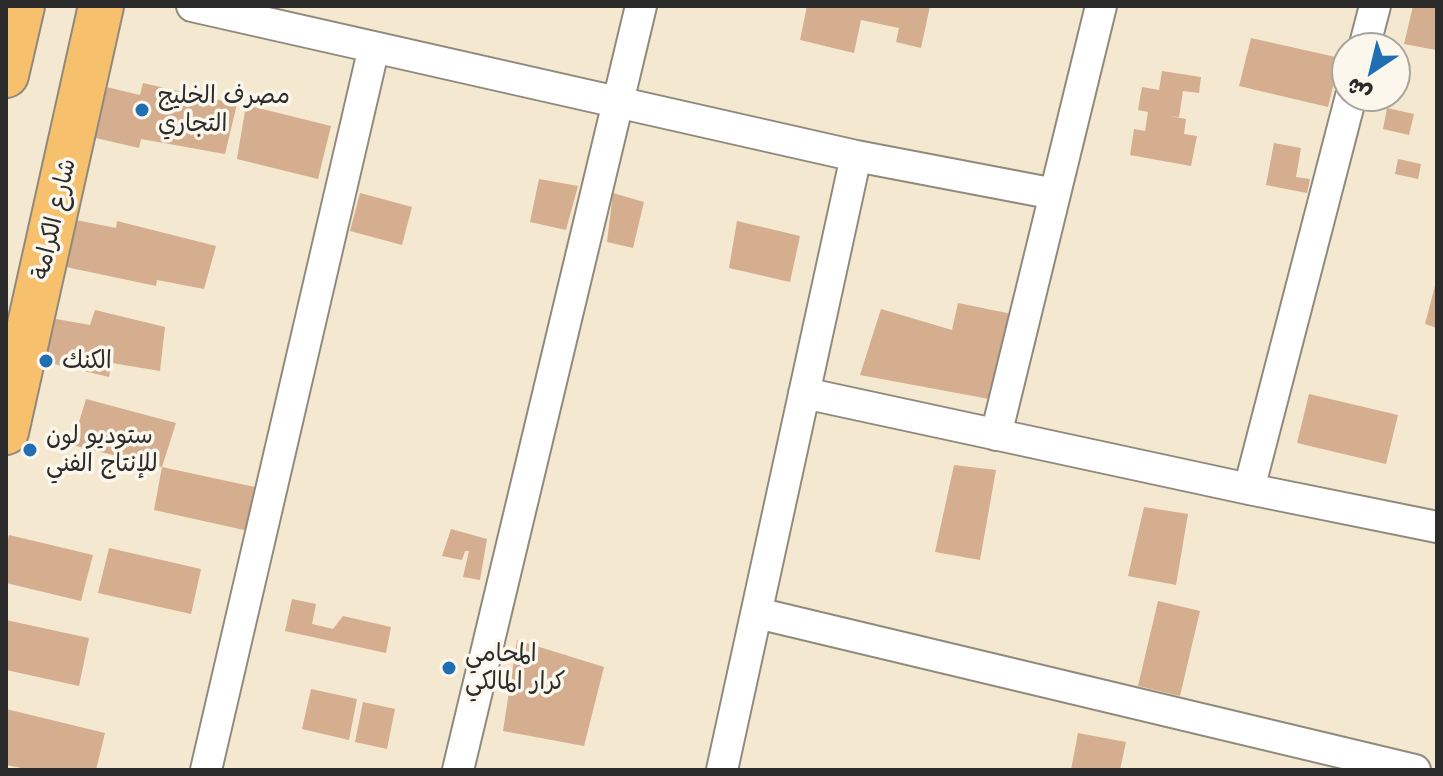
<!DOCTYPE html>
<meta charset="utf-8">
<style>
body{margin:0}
#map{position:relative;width:1443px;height:776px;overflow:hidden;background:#f4e8d0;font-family:Mali,"Playpen Sans Arabic",sans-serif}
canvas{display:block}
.frame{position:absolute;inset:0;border:8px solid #2b2b2b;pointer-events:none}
.north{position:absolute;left:1331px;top:32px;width:80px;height:80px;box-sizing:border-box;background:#fbf7ec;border:2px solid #a8a59f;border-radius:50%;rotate:215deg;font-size:22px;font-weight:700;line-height:32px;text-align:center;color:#2b2b2b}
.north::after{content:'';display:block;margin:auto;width:28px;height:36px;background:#1f6fb2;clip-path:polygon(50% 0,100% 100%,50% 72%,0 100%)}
</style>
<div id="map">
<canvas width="1443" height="776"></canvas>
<div class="frame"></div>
<div class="north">ش</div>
</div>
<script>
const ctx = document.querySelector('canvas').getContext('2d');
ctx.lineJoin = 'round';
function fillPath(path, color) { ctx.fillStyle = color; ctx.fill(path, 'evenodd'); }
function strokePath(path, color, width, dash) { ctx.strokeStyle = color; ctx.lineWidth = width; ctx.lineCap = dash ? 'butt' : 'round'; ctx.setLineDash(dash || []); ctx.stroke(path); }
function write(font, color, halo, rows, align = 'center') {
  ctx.font = font + ' Mali,"Playpen Sans Arabic",sans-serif'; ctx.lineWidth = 7; ctx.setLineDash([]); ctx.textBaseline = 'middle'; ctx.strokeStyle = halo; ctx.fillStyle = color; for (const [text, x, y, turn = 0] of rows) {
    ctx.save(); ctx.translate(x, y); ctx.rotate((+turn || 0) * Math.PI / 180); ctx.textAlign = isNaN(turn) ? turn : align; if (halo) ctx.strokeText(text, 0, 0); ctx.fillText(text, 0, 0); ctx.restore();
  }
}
fillPath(new Path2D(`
 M807 6H930L921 48 896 42 899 28 861 20 854 53 800 40Z
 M1413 6 1437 7 1436 50 1404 44Z
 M1251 38 1340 58 1328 107 1239 86Z
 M1162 71 1201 77 1199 93 1183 91 1179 117 1169 116 1186 119 1184 134 1197 136 1191 166 1130 155 1134 129 1145 131 1148 112 1138 110 1142 87 1159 90Z
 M143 83 237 104 225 154 141 139 139 148 87 136 98 85 140 95Z
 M246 105 331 126 318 179 237 159Z
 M1387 108 1414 114 1409 135 1383 129Z
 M1274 143 1301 148 1296 177 1310 179 1307 193 1266 185Z
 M1398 159 1421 164 1418 179 1395 174Z
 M539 179 578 186 566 230 530 222Z
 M360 193 412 207 402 245 350 231Z
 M613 193 644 202 633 248 607 242Z
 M76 220 116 228 117 221 216 246 204 289 157 280 156 286 66 267Z
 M737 221 800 236 790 282 729 268Z
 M1436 282H1437V328L1425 324Z
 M958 303 1012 314 989 399 860 375 881 309 952 330Z
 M95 310 165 327 160 371 112 363 109 377 37 360 45 317 90 325Z
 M1309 394 1398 415 1386 464 1297 443Z
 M86 399 176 423 162 467 264 489 253 532 154 510 162 467 72 445Z
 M954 465 996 470 980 560 935 552Z
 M1144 507 1188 514 1176 585 1128 576Z
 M451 529 487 539 480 580 463 577 469 551H465L462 560 442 556Z
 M9 535 93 555 81 601 6 583V547Z
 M109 548 201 569 191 614 98 593Z
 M292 599 316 604 312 624 333 629 343 616 391 627 386 653 285 631Z
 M1158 601 1200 611 1180 696 1138 686Z
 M6 620 89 638 79 686 6 670Z
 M517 640 604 667 584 746 503 731Z
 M311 689 357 699 349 740 302 729Z
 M363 702 395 709 387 749 355 742Z
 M6 709 105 733 96 770H32L6 765Z
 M1078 733 1126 742 1120 770H1071Z`), '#d4ae8f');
const minor = new Path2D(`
 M192 6 856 156 1055 194
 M1364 48 1375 6
 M804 393 1249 489 1437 527
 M996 435 1101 6
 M1249 489 1351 96
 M757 613 1415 770
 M206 770 374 47
 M458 770 641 6
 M722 770 856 156`);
const primary = new Path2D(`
 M6 75 22 6
 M6 432 101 6`);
strokePath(minor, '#908a7e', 34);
strokePath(primary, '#908a7e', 48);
strokePath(minor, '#fff', 30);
strokePath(primary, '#f7c06c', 44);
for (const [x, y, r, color] of [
 [142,110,8,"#1f6fb2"],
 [46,361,8,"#1f6fb2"],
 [30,450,8,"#1f6fb2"],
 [449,668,8,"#1f6fb2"]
]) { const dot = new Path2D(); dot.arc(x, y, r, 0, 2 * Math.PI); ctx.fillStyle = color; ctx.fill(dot); strokePath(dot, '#fbf7ec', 3); }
write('24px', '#2b2b2b', '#fbf7ec', [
 ["مصرف الخليج",158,96],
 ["التجاري",158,124],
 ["الكنك",62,361],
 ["ستوديو لون",46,436],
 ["للإنتاج الفني",46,464],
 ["المحامي",465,654],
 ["كرار المالكي",465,682]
], 'left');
write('24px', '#2b2b2b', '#fbf7ec', [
 ["شارع الكرامة",54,219,-77]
]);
</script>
